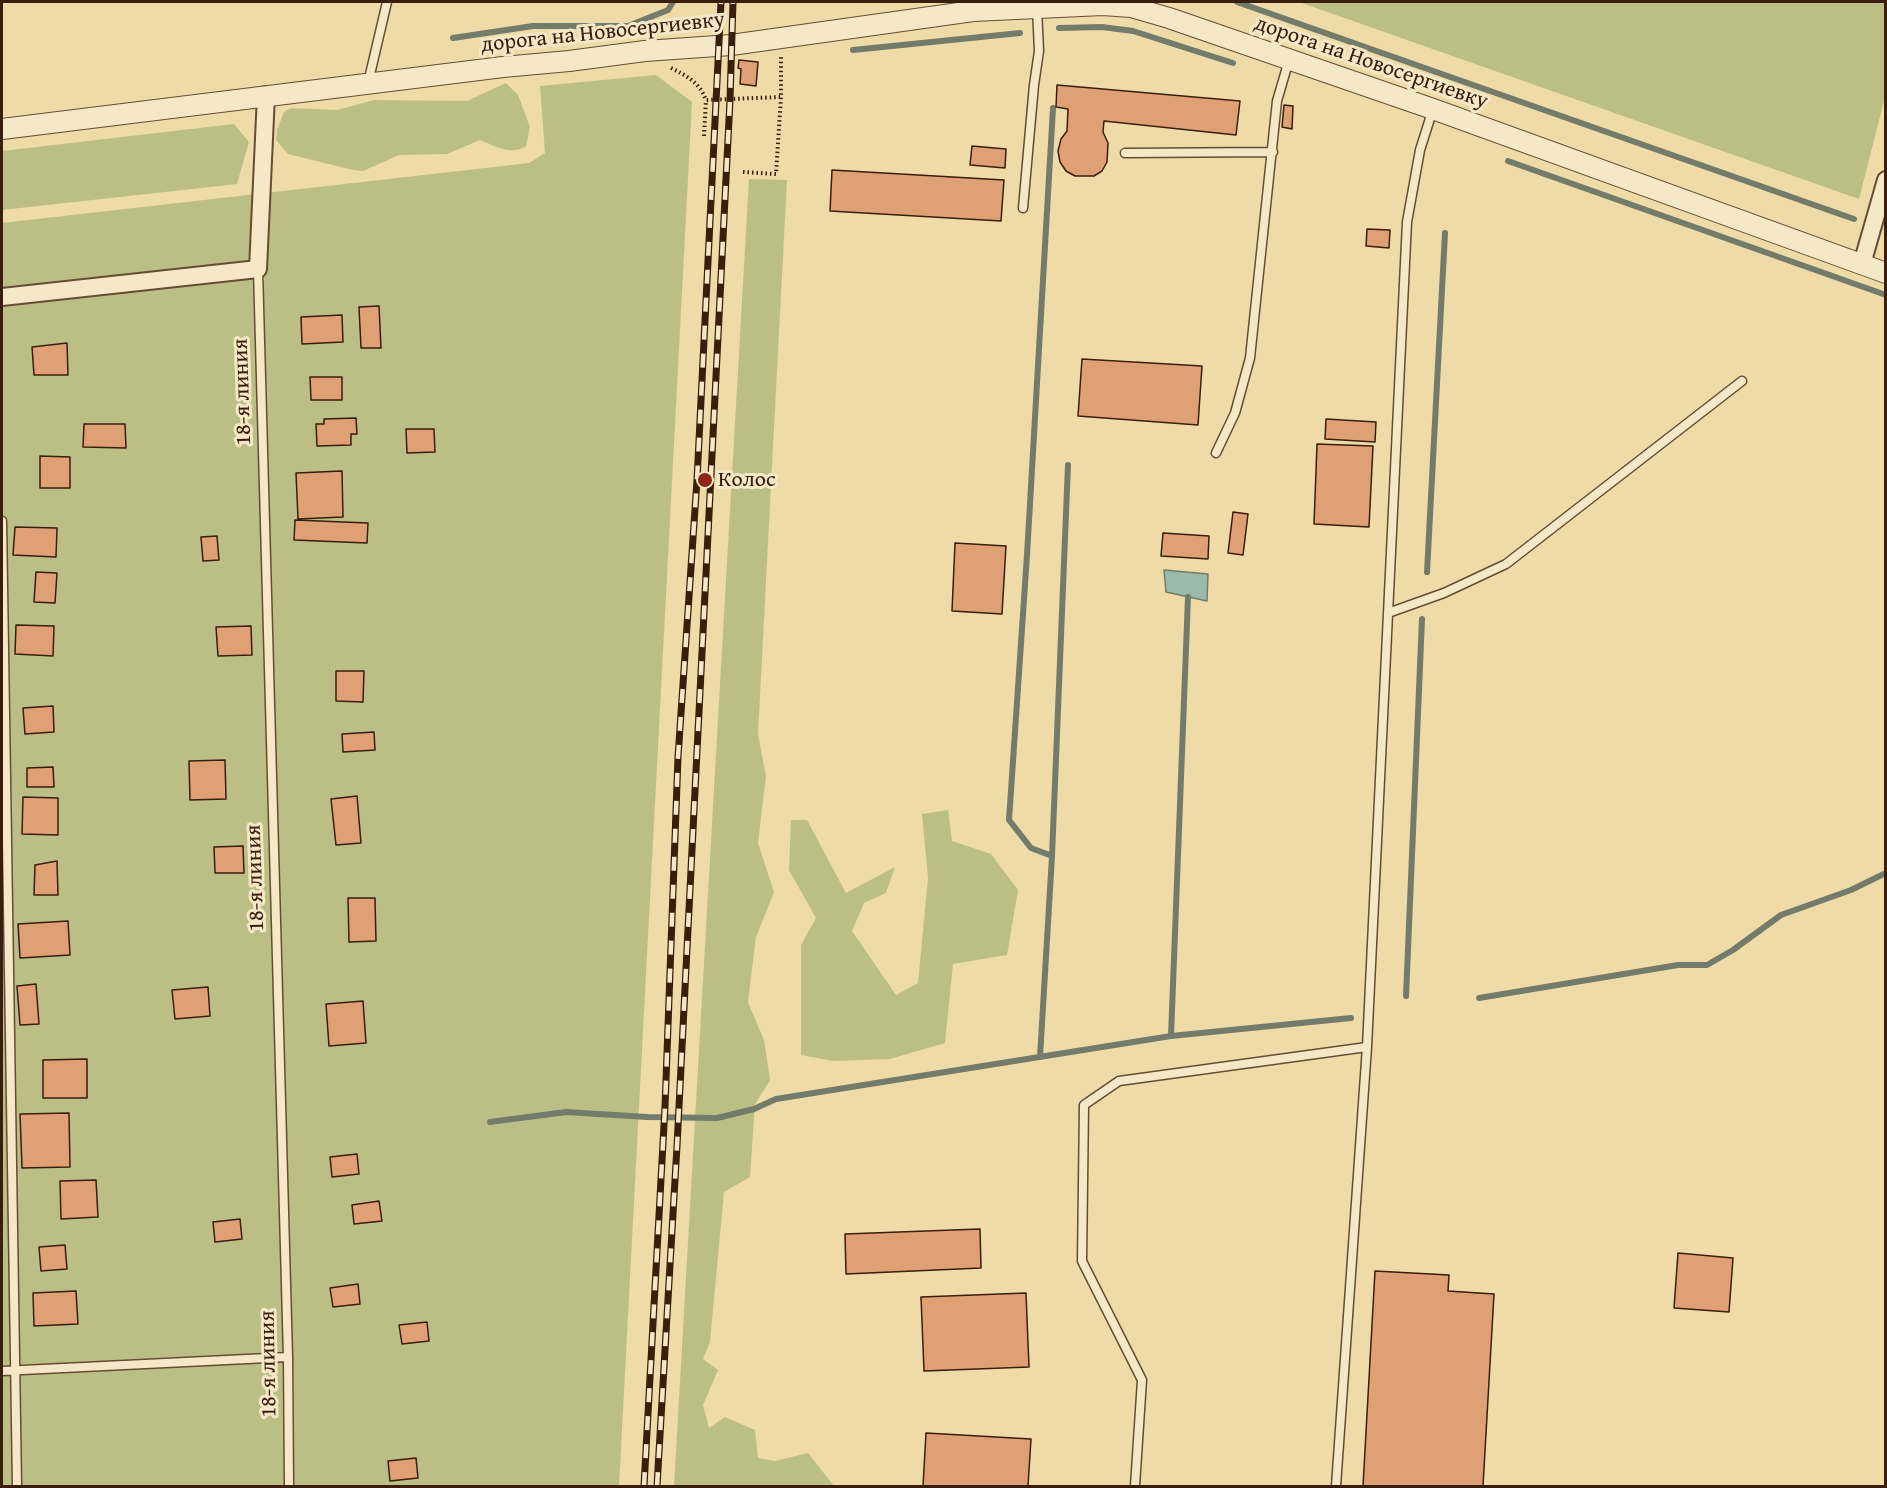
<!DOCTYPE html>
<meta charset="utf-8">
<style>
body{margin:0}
#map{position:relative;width:1887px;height:1488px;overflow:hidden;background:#eedba7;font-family:"Gentium Book Plus",serif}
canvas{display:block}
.frame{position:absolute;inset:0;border:3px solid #391d0d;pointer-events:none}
</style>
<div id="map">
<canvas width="1887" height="1488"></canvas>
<div class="frame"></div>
</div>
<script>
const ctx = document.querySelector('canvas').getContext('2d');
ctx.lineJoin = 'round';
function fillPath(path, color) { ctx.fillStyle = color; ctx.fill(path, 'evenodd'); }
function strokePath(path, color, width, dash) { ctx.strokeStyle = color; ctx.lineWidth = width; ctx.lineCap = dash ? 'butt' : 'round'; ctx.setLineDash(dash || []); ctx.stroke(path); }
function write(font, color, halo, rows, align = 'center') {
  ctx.font = font + ' "Gentium Book Plus",serif'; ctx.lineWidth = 6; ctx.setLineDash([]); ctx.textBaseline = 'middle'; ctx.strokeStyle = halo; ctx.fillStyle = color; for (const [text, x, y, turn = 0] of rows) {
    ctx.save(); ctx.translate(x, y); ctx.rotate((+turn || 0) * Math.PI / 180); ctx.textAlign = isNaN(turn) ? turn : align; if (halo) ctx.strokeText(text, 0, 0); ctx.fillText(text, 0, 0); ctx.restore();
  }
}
fillPath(new Path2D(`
 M1299 2H1885V97L1859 199Z
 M656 75 692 102 619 1486H2V223L529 163 545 153 540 86Z
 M506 83 518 95 530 127 526 146C511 156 495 146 480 140L447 154 399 155 363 171 353 170 288 154 276 140 277 130 284 112 291 108 337 110 374 100 467 101Z
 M234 124 249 142 237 184 2 210V151Z
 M749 179 787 180 758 734 766 776 758 843 774 892 756 937 748 1002 764 1040 770 1080 755 1104 750 1177 724 1192 710 1342 703 1359 718 1370 703 1405 709 1428 725 1417 755 1430 758 1458 775 1461 808 1453 834 1486H674Z
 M948 810 952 841 991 854 1018 890 1007 955 953 964 945 1043 890 1059 833 1061 801 1055V945L816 918 789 870 791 820H807L846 893 895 867 886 893 864 903 852 931 896 995 918 983 928 878 922 814Z`), '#bcbf85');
const water = new Path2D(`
 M1164 570 1208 574 1207 601 1166 592Z`);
fillPath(water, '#99bba8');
strokePath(water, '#737c6a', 1.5);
strokePath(new Path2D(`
 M1237 2 1854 219
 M1059 28 1102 27 1133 31 1233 63
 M453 38 533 26H628L668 10 673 2
 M853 50 1020 33
 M1508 161 1886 295
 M1427 572 1445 233
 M1052 856 1068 465
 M1406 996 1422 619
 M1479 998 1678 965H1707L1733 950 1781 915 1851 890 1886 873
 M1171 1036 1188 597
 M1040 1057 1052 856 1031 848 1009 820 1027 555 1053 108
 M490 1122 566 1112 647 1117 717 1118 754 1109 776 1099 1171 1036 1351 1018`), '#737c6a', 6);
const building = new Path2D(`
 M739 60 758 62 756 86 740 84 741 69 738 68Z
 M1057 85 1240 101 1236 135 1104 121 1103 132 1108 143 1107 162 1102 171 1094 176H1075L1066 171 1060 162 1058 151 1061 139 1067 131 1068 109 1056 107Z
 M1284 105 1293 106 1292 129 1282 127Z
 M972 146 1006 149 1005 168 970 165Z
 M832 170 1004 180 1001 221 830 211Z
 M1367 229 1390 230 1389 248 1366 246Z
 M379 306 381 348H361L359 307Z
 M342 315 343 342 302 344 301 317Z
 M67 343 68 375H34L32 347Z
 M1082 359 1202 366 1198 425 1078 416Z
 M310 377H342V400H311Z
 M356 418 357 434H351V445L317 446 316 424H324V419Z
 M1326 419 1376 422 1375 442 1325 439Z
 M84 424H125L126 448 83 447Z
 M406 429H434L435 452 407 453Z
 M1317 444 1373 446 1369 527 1314 524Z
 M40 456 70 457V488H40Z
 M342 471 343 517 298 519 296 473Z
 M1233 512 1248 514 1243 555 1228 553Z
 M295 520 368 523 367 543 294 540Z
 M15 527 57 528 56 557 13 555Z
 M1163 533 1209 536 1208 559 1161 556Z
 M217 536 219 560 203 561 201 537Z
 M955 543 1006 546 1002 614 952 611Z
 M36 572 57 573 55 603 34 602Z
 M16 625 54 626 53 656 15 654Z
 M251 626 252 655 218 656 216 627Z
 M336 671H364L363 702 336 701Z
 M53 706 54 732 25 734 23 708Z
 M374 732 375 750 343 752 342 734Z
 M225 760 226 799 190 800 189 761Z
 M53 767 54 787H27V768Z
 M357 796 361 843 336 845 331 799Z
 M23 797 58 798V835L22 834Z
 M243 846 244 873H215L214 847Z
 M57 861 58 895H34L35 865Z
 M348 898H375L376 941 349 942Z
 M68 921 70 955 20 958 18 924Z
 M36 984 39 1024 20 1025 17 986Z
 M208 987 210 1016 175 1019 172 990Z
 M363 1001 366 1043 329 1046 326 1004Z
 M87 1059V1098H43V1060Z
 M69 1113 70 1167 22 1168 20 1114Z
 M357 1154 359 1174 332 1177 330 1157Z
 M96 1180 98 1217 61 1219 60 1181Z
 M379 1201 382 1221 354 1224 352 1205Z
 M240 1219 242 1239 215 1242 213 1222Z
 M980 1229 981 1268 846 1274 845 1234Z
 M65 1245 67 1269 41 1271 39 1247Z
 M1678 1253 1733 1258 1729 1312 1674 1308Z
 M1375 1271 1449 1275 1448 1291 1494 1294 1483 1486H1363Z
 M358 1284 360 1304 333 1307 330 1288Z
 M76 1291 78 1324 34 1326 33 1293Z
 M1026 1293 1029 1367 924 1371 921 1297Z
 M427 1322 429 1341 402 1344 399 1325Z
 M926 1433 1031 1439 1028 1486H923Z
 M416 1458 418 1478 390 1481 388 1461Z`);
fillPath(building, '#e0a075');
strokePath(building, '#391d0d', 1.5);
const service = new Path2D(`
 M368 83 387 2
 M1125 153 1273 152
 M1023 208 1034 85 1039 51 1037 8
 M258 269 288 1357 289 1486
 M1216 453 1235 413 1250 358 1277 101 1289 60
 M2 521 17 1486
 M1388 613 1444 593 1506 564 1742 381
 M2 1371 288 1357
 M1135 1486 1142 1380 1082 1261 1084 1105 1119 1081 1367 1047
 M1336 1486 1367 1047 1407 222 1420 150 1433 109`);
const minor = new Path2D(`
 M1862 264 1886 180
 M2 297 258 269 266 95`);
const tertiary = new Path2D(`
 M2 129 503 67 569 61 645 51 731 45 973 11 1103 5 1131 7 1169 18 1433 109 1886 273`);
strokePath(service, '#664c34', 11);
strokePath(minor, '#664c34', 20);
strokePath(tertiary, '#664c34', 22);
strokePath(new Path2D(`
 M671 68C687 76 699 82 706 100L781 97
 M704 136 706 100
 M743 172 776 174 781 97V55`), '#391d0d', 4, [1.5, 3]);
strokePath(service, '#f4e8c6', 8);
strokePath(minor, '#f4e8c6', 16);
strokePath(tertiary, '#f4e8c6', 20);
const rail = new Path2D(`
 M644 1486 665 1107 678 757 697 480 721 2
 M657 1486 677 1146 730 100 733 2`);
strokePath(rail, '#391d0d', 7);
strokePath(rail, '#f4e8c6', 4.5, [14]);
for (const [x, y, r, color] of [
 [705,480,8,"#8f2418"]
]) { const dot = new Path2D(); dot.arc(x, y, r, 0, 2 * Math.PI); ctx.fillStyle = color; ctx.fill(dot); strokePath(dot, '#f4e8c6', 2); }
write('22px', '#391d0d', '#f4e8c6', [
 ["дорога на Новосергиевку",603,33,-6],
 ["дорога на Новосергиевку",1371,63,19],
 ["18-я линия",243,392,-92],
 ["18-я линия",256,878,-92],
 ["18-я линия",269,1364,-91]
]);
write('22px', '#391d0d', '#f4e8c6', [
 ["Колос",718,480]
], 'left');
</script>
